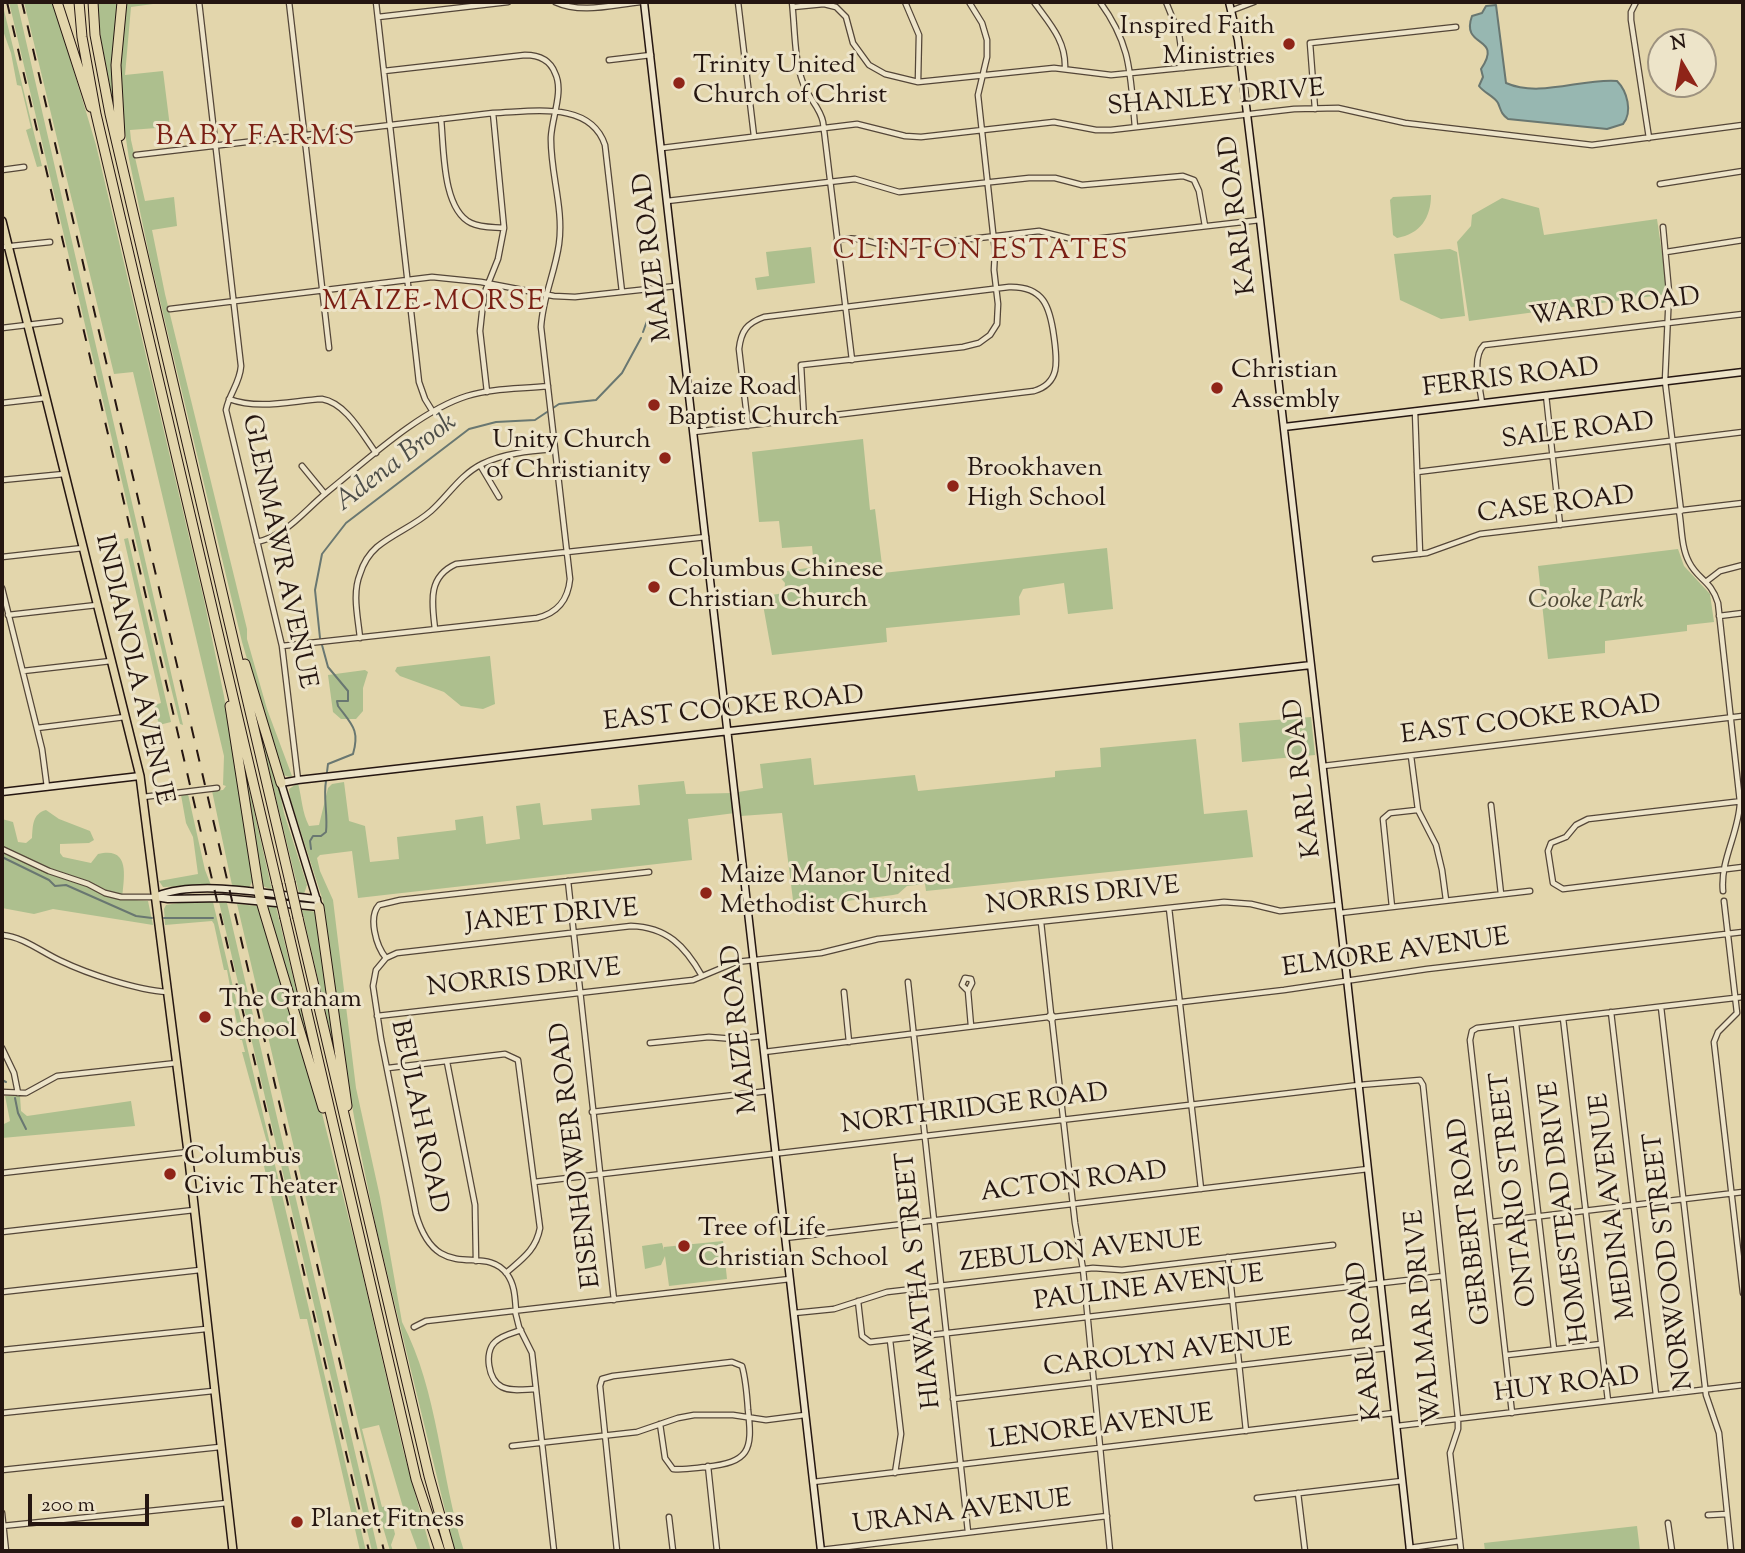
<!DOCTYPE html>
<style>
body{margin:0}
#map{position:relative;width:1745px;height:1553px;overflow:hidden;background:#e3d6ac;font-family:"Sorts Mill Goudy",serif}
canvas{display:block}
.frame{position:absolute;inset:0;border:4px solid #251611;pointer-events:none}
.north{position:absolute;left:1647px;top:28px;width:70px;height:70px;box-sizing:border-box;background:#ede4c9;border:2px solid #9d927f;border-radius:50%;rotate:350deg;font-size:19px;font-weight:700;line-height:28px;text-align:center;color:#251611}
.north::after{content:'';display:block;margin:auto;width:24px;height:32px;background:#8f2418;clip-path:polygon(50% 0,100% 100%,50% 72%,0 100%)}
.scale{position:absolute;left:28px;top:1494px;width:121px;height:32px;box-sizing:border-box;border:4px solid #251611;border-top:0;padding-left:9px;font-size:21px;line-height:24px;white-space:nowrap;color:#251611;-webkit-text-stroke:5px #ede4c9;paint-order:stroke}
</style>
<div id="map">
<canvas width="1745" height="1553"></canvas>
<div class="frame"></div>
<div class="north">N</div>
<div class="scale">200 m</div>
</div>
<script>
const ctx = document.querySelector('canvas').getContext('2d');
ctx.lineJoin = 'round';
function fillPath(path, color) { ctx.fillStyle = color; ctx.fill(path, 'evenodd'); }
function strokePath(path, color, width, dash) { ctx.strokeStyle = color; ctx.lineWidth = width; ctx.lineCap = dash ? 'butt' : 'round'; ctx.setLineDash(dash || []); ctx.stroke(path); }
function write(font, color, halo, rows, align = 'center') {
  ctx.font = font + ' "Sorts Mill Goudy",serif'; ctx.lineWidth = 6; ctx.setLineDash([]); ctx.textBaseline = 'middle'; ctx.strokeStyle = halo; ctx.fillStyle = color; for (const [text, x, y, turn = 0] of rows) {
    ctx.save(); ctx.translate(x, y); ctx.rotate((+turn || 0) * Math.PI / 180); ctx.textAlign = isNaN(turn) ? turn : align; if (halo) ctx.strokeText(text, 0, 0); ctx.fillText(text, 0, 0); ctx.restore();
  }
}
fillPath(new Path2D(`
 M2 2 42 166 37 167 26 130 31 128 21 86 17 85 11 53 2 28Z
 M9 2H17L183 725 180 724 163 656Z
 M24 2H53L96 145 204 600 224 696 253 880 249 888 232 885 212 791 223 790 226 786 223 785 224 756 133 372 114 374Z
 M97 2H119L115 113 101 39Z
 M126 2H152L153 4 131 7 125 75 163 71 170 127 130 130 131 140 145 201 174 197 177 226 152 230 165 294 247 629V639L267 709 292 776 289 777 281 774 242 642 150 259 129 159 123 119 119 60Z
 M1431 195C1431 218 1420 234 1397 238L1393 235 1390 200 1393 197Z
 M1502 198 1539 208 1544 235 1657 219 1668 294 1469 321 1457 242 1471 226 1472 215Z
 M811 247 815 283 757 290 755 278 769 276 766 252Z
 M1450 249 1457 252 1465 316 1441 319 1400 300 1394 254Z
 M863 439 870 510 875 509 883 573 1107 548 1113 609 1068 614 1064 583 1023 589 1019 597 1020 615 886 628 887 642 772 655 762 599 765 596 784 593 785 583 778 575 781 572 814 567 812 546 782 548 779 521 759 522 752 452Z
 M128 538 171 722 159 725 154 705 161 703 124 539Z
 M1678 549 1684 566 1710 594 1714 622 1687 625V631L1605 641V653L1548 659 1538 566Z
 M490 656 495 704 483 709 461 706 444 692 400 676 395 671 397 667Z
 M365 670 368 672 363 688V711L356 719H341L333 712 328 675Z
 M1311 717 1315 755 1242 762 1239 723Z
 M258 724H260L276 773 284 813 307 885 304 894 299 893Z
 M1196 739 1204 814 1247 810 1253 857 926 891 925 884 907 886 898 894 893 895 794 908 782 813 741 816 738 792 763 788 760 764 811 758 814 785 915 775 918 791 1055 777V771L1101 767 1100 748Z
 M239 745 272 890 263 886Z
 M684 781 686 794 733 793 735 813 688 819 692 860 358 898 352 851 320 855 317 858 320 871 333 900 356 1088 380 1197 402 1322C439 1393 440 1476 464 1551H455L376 1227 359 1145 347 1077 323 901 290 798 289 789 298 783C302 799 302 812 309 826L319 825 328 788 332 784 344 782 349 821 365 826 370 862 399 859 397 837 456 830 455 820 483 816 486 844 520 839 516 806 540 803 543 825 592 820 591 809 640 805 638 785Z
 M188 794 205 870 211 885 163 887 159 881 198 874 193 837 186 823 181 795Z
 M46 810 59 819 90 831 94 840 89 843 60 844V853L63 857 91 863 98 854C131 846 124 877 122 899L148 901 153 925 53 909 34 914 2 908V819L13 822 18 842 26 843 32 838C33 826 32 814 46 810Z
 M191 901 213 902 366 1551H360L307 1319H300L263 1162 272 1161 242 1052H245L242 1040H240L227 970H224L214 924 212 921 165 925 164 909 166 905Z
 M219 902 227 903 378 1551H372Z
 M237 904 258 906 313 1078 359 1259 403 1450 431 1551H418L407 1521 379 1425 362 1429 382 1507 388 1506 395 1534 391 1545 393 1551H390L382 1524Z
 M265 906 276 907 308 1039H306Z
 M302 910 318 912 340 1074Z
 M5 1096H20L21 1111 27 1116 131 1101 135 1126 2 1138V1125L10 1121Z
 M723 1241 727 1279 669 1286 665 1256 661 1265 645 1269 642 1246 662 1243 664 1250V1247Z
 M1637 1526 1640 1551H1485L1484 1543Z`), '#adbf8e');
const water = new Path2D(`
 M1496 5 1506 83C1540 98 1582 78 1617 81 1627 91 1633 112 1623 124L1607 129 1508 119C1501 114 1501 110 1498 103 1494 96 1484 93 1479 86L1483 77 1481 69C1504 35 1460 49 1472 16L1482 13 1486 6Z`);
fillPath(water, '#97b7b1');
strokePath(water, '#697771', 2);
strokePath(new Path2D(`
 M643 332 647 321
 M553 408 559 404 596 400 622 373 641 338
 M320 638 315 590 322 554 346 523 469 429 496 422 535 420 547 412
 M322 645 328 667 348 691V701H337L338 706C352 725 360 730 353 754L328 764 327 772
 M311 849 310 841 313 836H321L326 832C328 814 323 798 326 781
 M2 857 49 880 55 886 66 885 136 916 152 918
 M164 918H213
 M2 1080 6 1082
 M15 1098 18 1113 26 1129`), '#697771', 2);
const street = new Path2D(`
 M199 2 241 366C240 383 229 394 226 410L282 646 298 780
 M289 2 329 348
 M376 2 419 382 425 399 433 412
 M555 2C581 14 612 5 640 2
 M738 2 754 136
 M792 2C795 28 794 59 803 83 808 98 820 107 823 122L852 360
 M905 2 919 35 918 82
 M1034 2C1049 23 1066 40 1065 68
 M1100 2C1132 46 1130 74 1135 127
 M1166 2 1179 34 1184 68
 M1636 2 1631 12V20L1649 138
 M793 7 824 4 836 7 846 17 853 43 869 65 885 74 918 82 1054 68 1111 75 1241 62
 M1233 10 1254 2
 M378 17 508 2
 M609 60 651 55
 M1315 109 1310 43 1456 27
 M441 119C444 148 442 209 471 223 481 228 493 227 504 228
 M662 148 857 124 905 136 921 137 1054 122 1096 130H1111L1294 109 1338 108 1405 123 1592 145 1743 125
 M136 155 493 113C531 112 590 100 605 145L622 292
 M2 170 24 167
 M1660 184 1743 171
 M667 201 855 179 899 192 1029 178H1055L1082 185 1183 176 1194 180 1199 191 1205 226
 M1663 227 1669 292 1665 381 1681 511
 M837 240C867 234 875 248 902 247L1039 231 1072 239H1094L1260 220
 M2 247 50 242
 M1666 252 1743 240
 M170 309 432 277 481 282 554 296 575 297 676 286
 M2 328 60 321
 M487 392 480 331 484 294 498 259 504 228 493 113
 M1546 395 1560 525
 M229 399C259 410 291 401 322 399 346 403 362 434 376 453
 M2 403 46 398
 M1482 403C1480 386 1471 358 1484 345L1743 314
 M1415 411 1420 554
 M804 419 801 365 963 347 979 343 990 335 997 324 998 304 994 270 995 251 978 95 987 57V40L982 23 969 2
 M694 432 1034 391C1061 383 1057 360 1054 337 1050 307 1044 286 1009 287L764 317C747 323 741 331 739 349L748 426
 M480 465 499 497
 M302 466 325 494
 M1417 472 1743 432
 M2 480 64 474
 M1679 511C1682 527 1681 547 1689 562 1698 580 1711 580 1718 603L1740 802C1739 833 1720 860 1723 891
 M257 542C287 535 303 512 326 493 366 461 419 411 467 396 492 388 522 389 548 386
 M2 557 83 548
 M1375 559 1427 553 1480 534 1743 503
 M1707 581 1720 571 1743 565
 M2 588 42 749 47 787
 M8 615 97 605
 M1719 616 1743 613
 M435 629C432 603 427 577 456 564L706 537
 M360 638C358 617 352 594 360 574 363 564 369 554 377 547 394 533 414 526 431 511 448 496 460 475 482 464 504 453 530 451 555 449
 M282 646 537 618C558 613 568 600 570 579L541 327C543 296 555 273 559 244 564 208 550 172 551 137 552 117 564 91 555 73 550 60 539 55 525 55L384 71
 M23 671 111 661
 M37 728 125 717
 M1411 756 1418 810 1436 845 1442 870 1446 900
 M1323 766 1743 716
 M143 797 217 788
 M1743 801 1588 819 1576 825 1566 837 1551 843 1548 851 1553 883 1563 889 1743 867
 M1491 805 1501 894
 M2 849 49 871 88 884 105 893 121 897H155
 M568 881 614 1300
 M1724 901 1737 1013 1718 1032 1714 1042 1743 1293
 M1392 907 1383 819 1390 813 1417 810
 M1169 908 1201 1189
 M1340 913 1530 891
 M1041 922 1051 1014
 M2 935C24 937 41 952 61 961 88 974 137 990 167 992
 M386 958C376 946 368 917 379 905L400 900 649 872
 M908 982 968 1532
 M968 991 962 985 965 978 971 979 972 983 968 991 971 1026
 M844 992 849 1042
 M1661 1007 1706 1395 1719 1433 1731 1551
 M1611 1012 1656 1395
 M377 1016 684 981 693 980 736 962 821 953 878 939 1224 902 1251 904 1280 911 1339 905
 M1054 1017 1284 990 1427 969 1743 932
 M1563 1018 1608 1401
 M1052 1020 1075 1223 1083 1269 1110 1551
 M1516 1024 1554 1349
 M650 1043 709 1037 734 1039 762 1036
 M2 1048 14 1073 18 1093
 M764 1052 1048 1017 1051 1014 1054 1017 1052 1020 1048 1017
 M447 1062 475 1205 476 1261
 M388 1068 505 1054 518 1060 540 1228C536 1250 522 1259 506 1273
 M2 1092 26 1093 57 1076 177 1063
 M592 1112 768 1091
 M2 1173 188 1152
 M534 1182 1359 1085 1420 1080 1423 1085 1458 1419V1429L1450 1453 1461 1551
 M1491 1222 1743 1192
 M2 1232 194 1210
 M785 1238 1368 1169
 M1228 1257 1246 1431
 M2 1292 200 1270
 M858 1301 862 1336 870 1342 1443 1276
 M515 1311 519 1327 532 1353 554 1551
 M516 1311C515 1298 515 1285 507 1274 484 1242 437 1287 416 1214L381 1039 373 986 376 970 386 958 397 953 631 926C667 927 685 946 702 976
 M794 1313 834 1309 887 1292 1093 1268 1122 1270 1333 1245
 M414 1327 426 1321 790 1279
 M521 1330C513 1333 502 1335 495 1342 484 1352 488 1380 502 1387 512 1392 526 1389 536 1389
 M890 1340 901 1434 895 1473
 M2 1350 206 1329
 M1507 1355 1601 1344
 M953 1399 1387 1348
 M2 1413 213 1391
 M1512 1413 1470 1040 1472 1031 1477 1028 1743 997
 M1397 1426 1743 1385
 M512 1446 637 1432 678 1418 694 1415H733L766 1420 805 1415
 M708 1466 717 1551
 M2 1470 220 1447
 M813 1482 1394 1413
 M1298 1493 1305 1551
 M1257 1498 1402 1481
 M2 1513 6 1551
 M1708 1515 1727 1514
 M669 1517 673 1551
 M1668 1523 1672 1551
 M2 1526 227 1503
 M1409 1548 1460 1541
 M821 1550 1107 1516
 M617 1551 600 1386 602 1379 613 1376 732 1362 742 1366C746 1380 747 1395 748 1410 753 1451 749 1462 706 1467 695 1468 684 1470 673 1469L665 1458 660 1424`);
const secondary = new Path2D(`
 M644 2 821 1551
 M1229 2 1238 40 1260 220 1347 979 1410 1551
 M1284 427 1743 372
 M2 792 140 776
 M157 896C199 879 272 895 317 899
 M155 897 168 899 223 898 319 907 281 783 298 780 1311 665`);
const primary = new Path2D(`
 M2 221 140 776 188 1152 233 1551`);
const highway = new Path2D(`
 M57 2 91 107
 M79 2 82 37 96 114 277 884
 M93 2 95 35 110 114 290 882
 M120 136 116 65 122 2
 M245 664 281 783
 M230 706 260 898 323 1108
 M319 907 347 1106
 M285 918 416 1479 440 1551
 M298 918 429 1476 450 1551`);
strokePath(street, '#544638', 7);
strokePath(secondary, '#251611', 9);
strokePath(primary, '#251611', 10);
strokePath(highway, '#251611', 11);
strokePath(street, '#ede4c9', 4.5);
strokePath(secondary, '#ede4c9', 6);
strokePath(primary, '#e3d6ac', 7);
strokePath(highway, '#e3d6ac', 9);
strokePath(new Path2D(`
 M7 2 369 1551
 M22 2 384 1551`), '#251611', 2, [12, 12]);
const highwayBridge = new Path2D(`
 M290 882 298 918
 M277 884 285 918`);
strokePath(highwayBridge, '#251611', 11, []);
strokePath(highwayBridge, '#e3d6ac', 9);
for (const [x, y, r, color] of [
 [1289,44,7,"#8f2418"],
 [679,83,7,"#8f2418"],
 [1217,388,7,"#8f2418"],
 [654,405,7,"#8f2418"],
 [665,458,7,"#8f2418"],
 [953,486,7,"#8f2418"],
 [654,587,7,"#8f2418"],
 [706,893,7,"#8f2418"],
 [205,1017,7,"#8f2418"],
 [170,1174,7,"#8f2418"],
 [684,1246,7,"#8f2418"],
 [297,1522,7,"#8f2418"]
]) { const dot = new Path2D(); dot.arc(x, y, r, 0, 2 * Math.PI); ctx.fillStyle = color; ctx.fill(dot); strokePath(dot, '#ede4c9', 2.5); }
write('26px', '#251611', '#ede4c9', [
 ["Inspired Faith",1275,29,"right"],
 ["Ministries",1275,59,"right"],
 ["Trinity United",693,68],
 ["Church of Christ",693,98],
 ["Christian",1231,373],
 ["Assembly",1231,403],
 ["Maize Road",668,390],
 ["Baptist Church",668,420],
 ["Unity Church",651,443,"right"],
 ["of Christianity",651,473,"right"],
 ["Brookhaven",967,471],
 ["High School",967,501],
 ["Columbus Chinese",668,572],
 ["Christian Church",668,602],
 ["Maize Manor United",720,878],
 ["Methodist Church",720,908],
 ["The Graham",219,1002],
 ["School",219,1032],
 ["Columbus",184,1159],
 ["Civic Theater",184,1189],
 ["Tree of Life",698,1231],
 ["Christian School",698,1261],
 ["Planet Fitness",311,1522]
], 'left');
write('26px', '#251611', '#ede4c9', [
 ["SHANLEY DRIVE",1216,100,-5],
 ["KARL ROAD",1240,215,-97],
 ["MAIZE ROAD",655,257,-97],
 ["WARD ROAD",1615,309,-7],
 ["FERRIS ROAD",1511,380,-7],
 ["SALE ROAD",1578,433,-7],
 ["CASE ROAD",1556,507,-7],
 ["GLENMAWR AVENUE",277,552,78],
 ["INDIANOLA AVENUE",132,670,77],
 ["EAST COOKE ROAD",734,711,-6],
 ["EAST COOKE ROAD",1531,722,-7],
 ["KARL ROAD",1305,778,-97],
 ["NORRIS DRIVE",1083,898,-6],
 ["JANET DRIVE",552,918,-5],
 ["ELMORE AVENUE",1396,955,-8],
 ["NORRIS DRIVE",524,980,-6],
 ["MAIZE ROAD",742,1029,-96],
 ["NORTHRIDGE ROAD",975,1111,-7],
 ["BEULAH ROAD",417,1117,78],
 ["EISENHOWER ROAD",578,1155,-97],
 ["ACTON ROAD",1074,1184,-7],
 ["ONTARIO STREET",1516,1189,-97],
 ["MEDINA AVENUE",1615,1206,-97],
 ["HOMESTEAD DRIVE",1567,1212,-97],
 ["GERBERT ROAD",1472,1221,-97],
 ["ZEBULON AVENUE",1081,1253,-6],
 ["NORWOOD STREET",1671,1261,-97],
 ["HIAWATHA STREET",921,1280,-96],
 ["PAULINE AVENUE",1149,1290,-7],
 ["WALMAR DRIVE",1426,1317,-95],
 ["KARL ROAD",1367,1341,-96],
 ["CAROLYN AVENUE",1168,1355,-7],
 ["HUY ROAD",1567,1387,-7],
 ["LENORE AVENUE",1101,1429,-7],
 ["URANA AVENUE",962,1514,-7]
]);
write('italic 26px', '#4e4936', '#ede4c9', [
 ["Cooke Park",1586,603]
]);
ctx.letterSpacing = '2px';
write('28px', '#7a1f14', '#ede4c9', [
 ["BABY FARMS",256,139],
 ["CLINTON ESTATES",981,253],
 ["MAIZE-MORSE",434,304]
]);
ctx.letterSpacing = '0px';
write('italic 28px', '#4d4e49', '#ede4c9', [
 ["Adena Brook",397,464,-37]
]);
</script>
